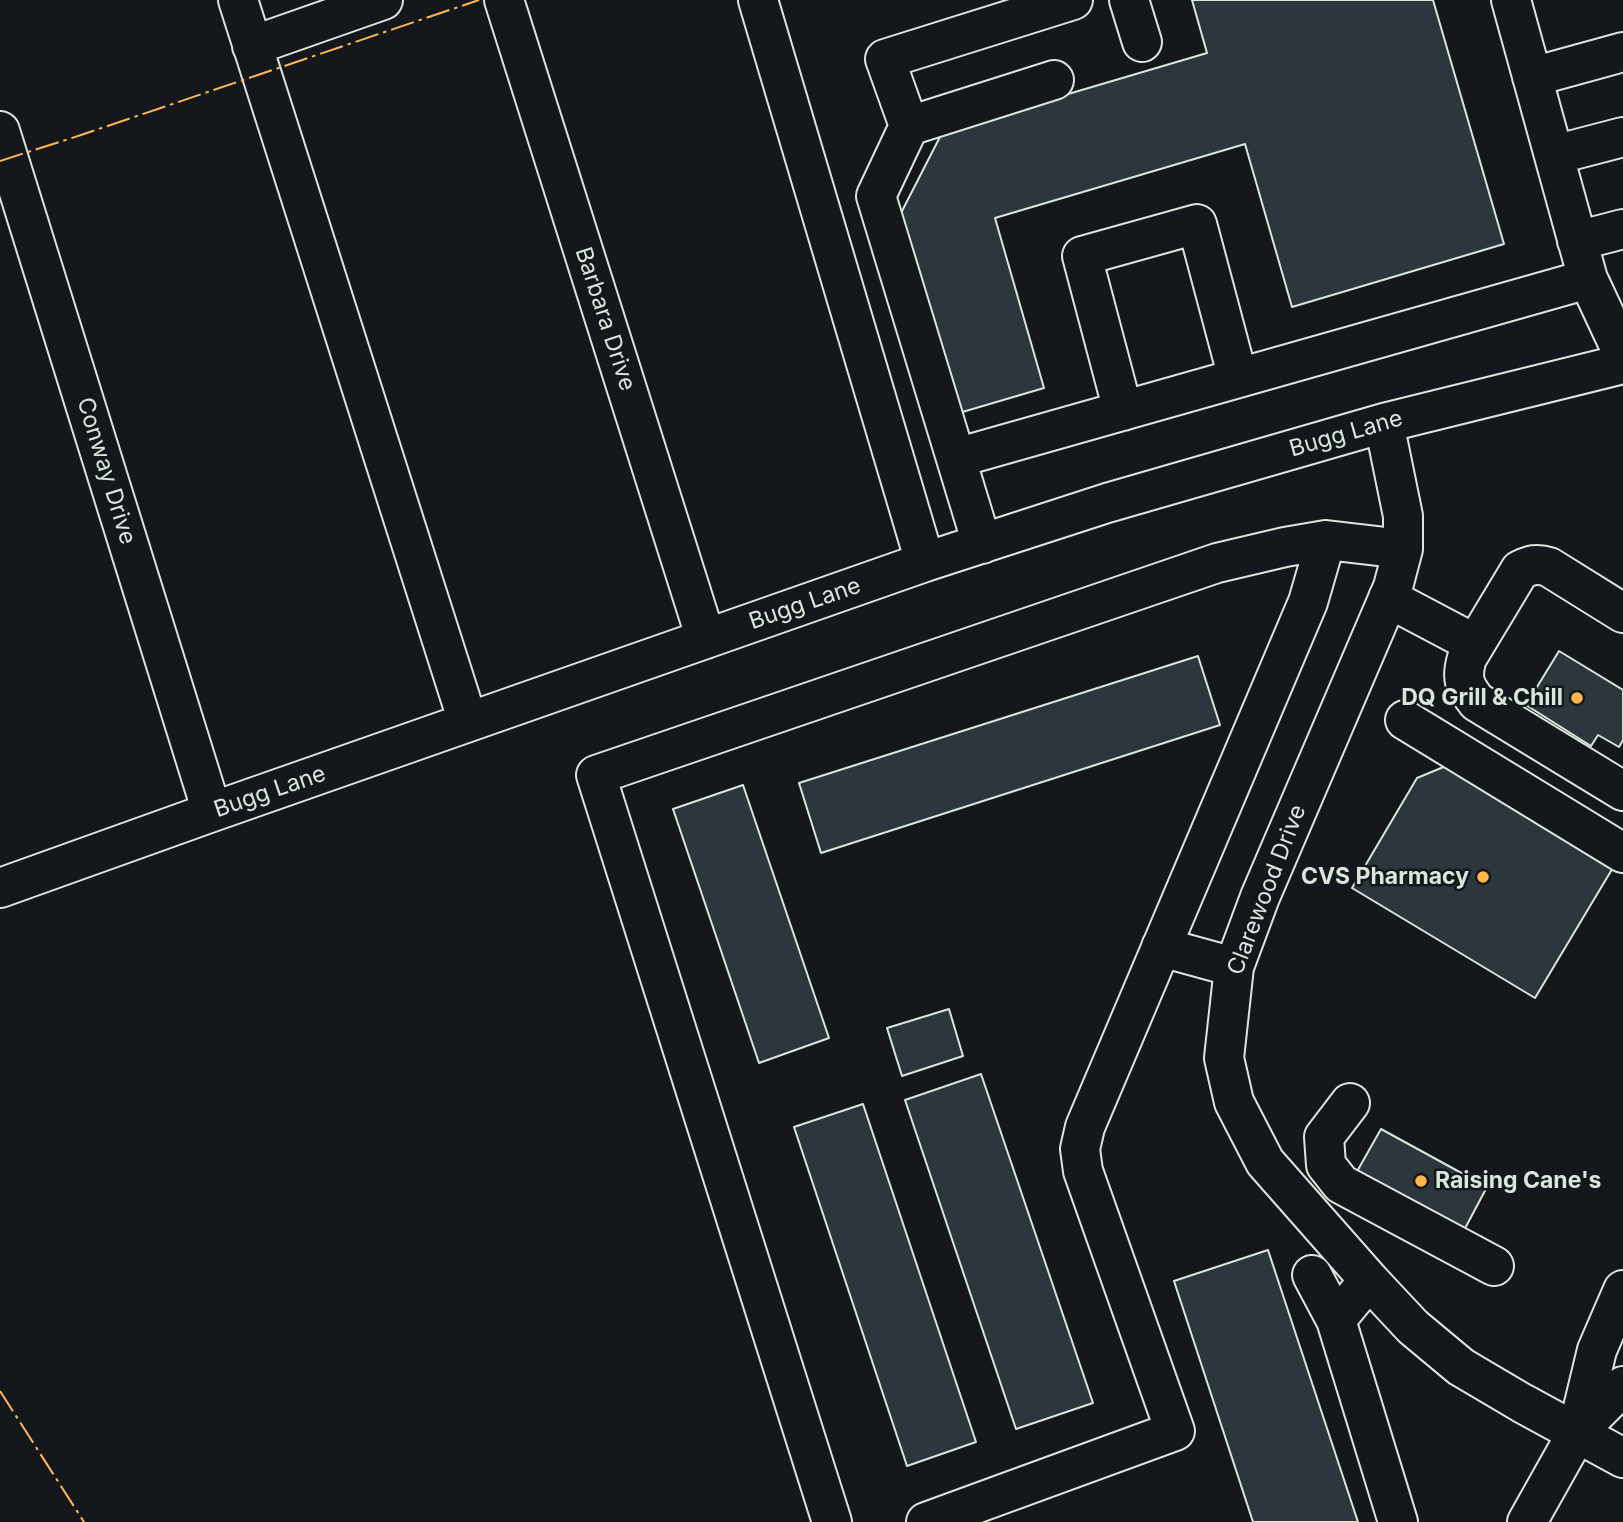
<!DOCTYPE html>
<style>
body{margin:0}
canvas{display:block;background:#14181c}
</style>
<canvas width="1623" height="1522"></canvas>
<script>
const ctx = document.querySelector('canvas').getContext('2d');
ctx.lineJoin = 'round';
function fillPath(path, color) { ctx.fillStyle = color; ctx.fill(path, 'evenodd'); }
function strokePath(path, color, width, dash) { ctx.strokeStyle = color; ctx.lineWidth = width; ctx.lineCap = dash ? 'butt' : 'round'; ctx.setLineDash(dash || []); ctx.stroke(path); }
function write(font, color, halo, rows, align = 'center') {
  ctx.font = font + ' Inter,sans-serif'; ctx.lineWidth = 5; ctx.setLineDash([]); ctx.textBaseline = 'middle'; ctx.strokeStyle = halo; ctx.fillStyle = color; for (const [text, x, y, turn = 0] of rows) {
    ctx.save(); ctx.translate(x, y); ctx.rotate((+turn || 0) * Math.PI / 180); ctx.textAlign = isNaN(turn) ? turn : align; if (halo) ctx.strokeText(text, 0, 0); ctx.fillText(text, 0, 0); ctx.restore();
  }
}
const building = new Path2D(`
 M1192 0H1433L1504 244 1292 307 1245 144 995 218 1044 388 959 413 901 213 943 131 1207 53Z
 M1559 651 1623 690V740L1619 747 1598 735 1591 746 1526 705Z
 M1198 656 1220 725 821 853 799 783Z
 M1446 766 1614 866 1535 998 1352 888 1417 778Z
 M743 785 829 1038 759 1063 673 809Z
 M949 1009 963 1056 902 1076 887 1028Z
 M981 1074 1093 1403 1016 1429 905 1100Z
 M863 1104 976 1442 907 1466 794 1127Z
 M1381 1129 1487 1187 1462 1234 1355 1175Z
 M1268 1250 1358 1522H1253L1174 1281Z`);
fillPath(building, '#2c363c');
strokePath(building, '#d8e6dc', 2);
const minor = new Path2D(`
 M238 0 468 722
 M504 0 706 639
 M758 0 925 562
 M1129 0 1142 42
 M1511 0 1588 279 1623 354
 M252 46 383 0
 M1532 77 1623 52
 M909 126 885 59 1073 0
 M0 131 212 812
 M1554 155 1623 137
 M1577 241 1623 229
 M1123 411 1082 256 1197 224 1238 378
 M1384 423 1403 516V549L1393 587 1260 897 1234 967 1224 1058 1234 1102 1265 1162 1369 1280 1413 1327 1461 1367 1522 1403 1623 1458
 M956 458 1588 279
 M982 544 876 196 909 126 1054 80
 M1388 598 1475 644
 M1623 613 1549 567C1537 563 1531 565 1520 570L1467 658C1461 678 1464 686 1477 702L1623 791
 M1405 720 1623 853
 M0 888 212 812 925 562 1107 503 1384 423 1623 364
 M1161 947 1234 967
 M1350 1103 1324 1137 1326 1165 1341 1184 1494 1266
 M1312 1275 1336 1320
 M1369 1280 1336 1320 1398 1522
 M832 1522 596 775 1217 563 1285 547 1326 540 1403 549
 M926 1522 1175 1431 1083 1171 1080 1149 1085 1127 1308 602 1326 540`);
const major = new Path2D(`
 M1578 1431 1623 1386
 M1527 1522 1577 1433 1597 1350 1623 1290`);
strokePath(minor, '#d8e6dc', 42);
strokePath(major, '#d8e6dc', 42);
strokePath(minor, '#14181c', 38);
strokePath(major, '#14181c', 38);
strokePath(new Path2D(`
 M0 161 81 135 479 0
 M0 1391 84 1522`), '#ffb74d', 2, [24, 5, 3.5, 5]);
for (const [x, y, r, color] of [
 [1577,698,7,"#ffb74d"],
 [1483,877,7,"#ffb74d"],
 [1421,1181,7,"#ffb74d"]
]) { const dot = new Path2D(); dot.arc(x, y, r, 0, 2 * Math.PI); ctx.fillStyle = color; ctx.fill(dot); strokePath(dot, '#14181c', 2.5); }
write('23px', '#d8e6dc', '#14181c', [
 ["Barbara Drive",605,319,72],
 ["Bugg Lane",1346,434,-16],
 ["Conway Drive",106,471,73],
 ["Bugg Lane",805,604,-19],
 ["Bugg Lane",270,792,-19],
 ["Clarewood Drive",1267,890,-69]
]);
write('bold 23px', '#d8e6dc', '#14181c', [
 ["DQ Grill & Chill",1563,698],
 ["CVS Pharmacy",1469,877],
 ["Raising Cane's",1435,1181,"left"]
], 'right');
</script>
